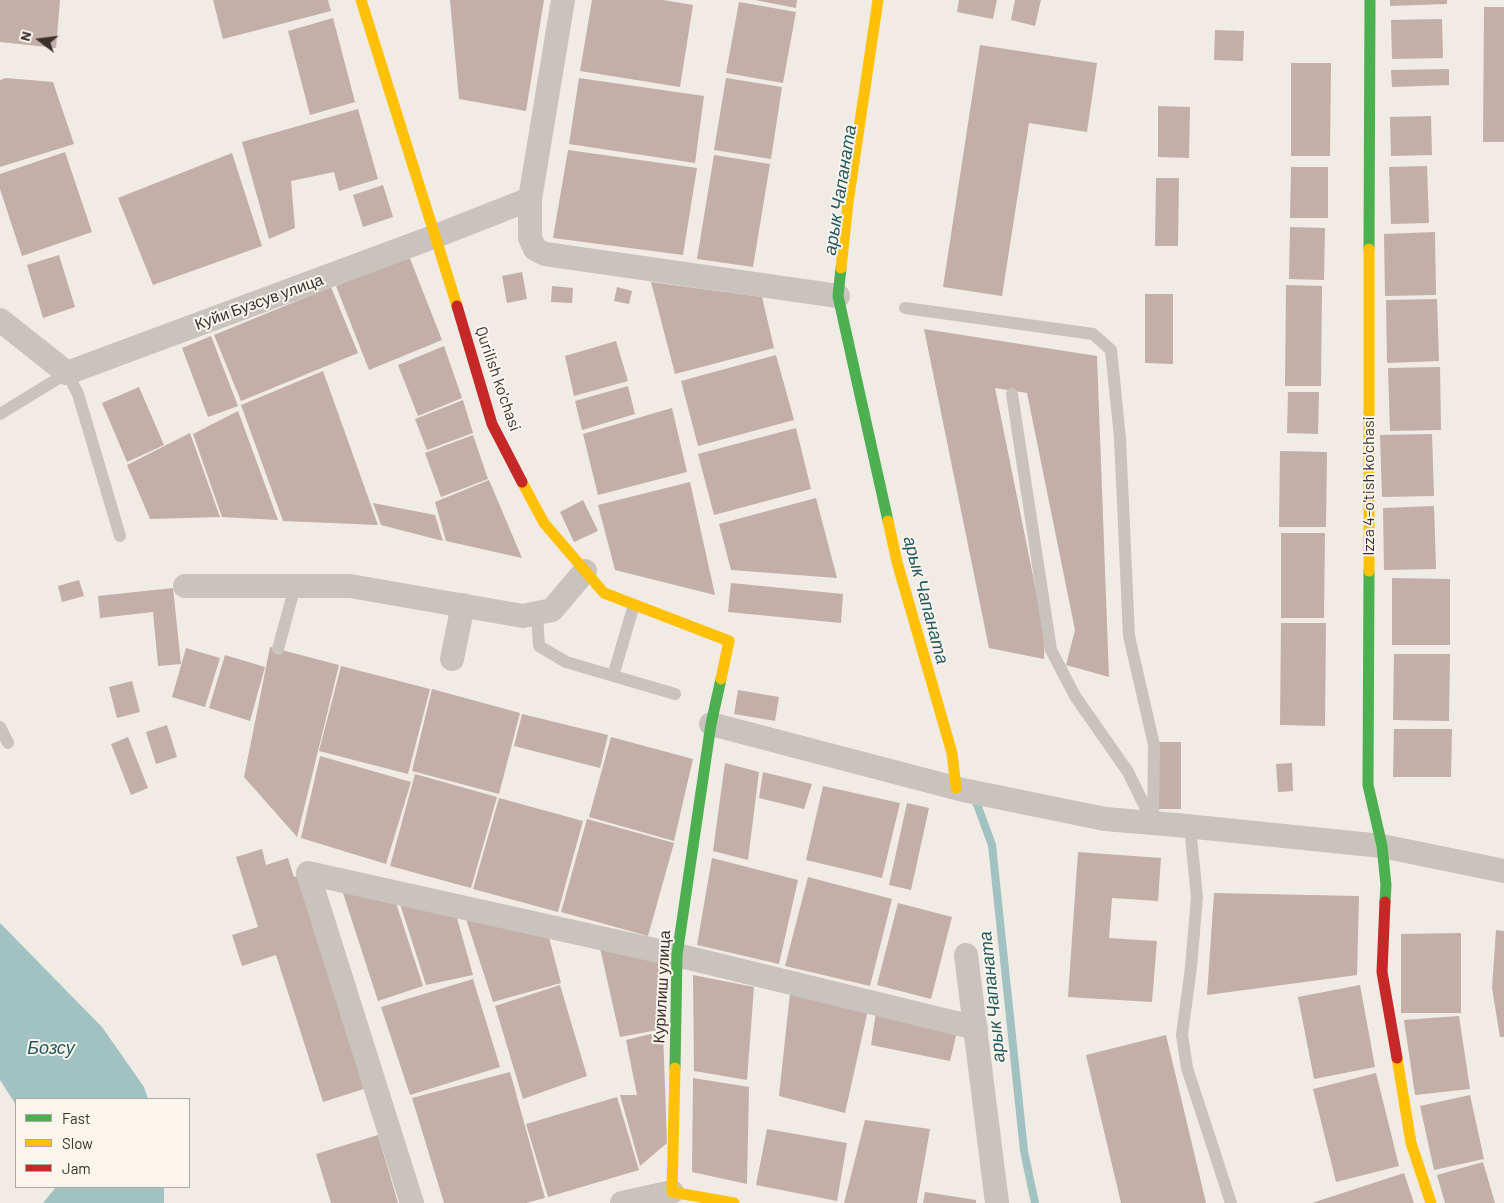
<!DOCTYPE html>
<meta charset="utf-8">
<style>
body{margin:0}
#map{position:relative;width:1504px;height:1203px;overflow:hidden;background:#f0ebe5;font-family:Barlow,sans-serif}
canvas{display:block}
.legend{position:absolute;left:15px;top:1098px;width:175px;height:90px;box-sizing:border-box;background:#fbf5ee;border:1px solid #aea6a0;margin:0;padding:6px 9px;list-style:none;font-size:15px;color:#3b302b}
.legend li{display:flex;align-items:center;gap:10px;height:25px}
.legend b{width:25px;border:1px solid #aea6a0}
.north{position:absolute;left:15px;top:15px;width:50px;height:50px;-webkit-text-stroke:4px #fbf5ee;paint-order:stroke;rotate:285deg;font-size:14px;font-weight:700;line-height:20px;text-align:center;color:#3b302b}
.north::after{content:'';display:block;margin:auto;width:18px;height:22px;background:#3b302b;clip-path:polygon(50% 0,100% 100%,50% 72%,0 100%)}
</style>
<div id="map">
<canvas width="1504" height="1203"></canvas>
<ul class="legend">
<li><b style="height:6px;background:#4caf50"></b>Fast</li>
<li><b style="height:6px;background:#ffc107"></b>Slow</li>
<li><b style="height:6px;background:#c62828"></b>Jam</li>
</ul>
<div class="north">N</div>
</div>
<script>
const ctx = document.querySelector('canvas').getContext('2d');
ctx.lineJoin = 'round';
function fillPath(path, color) { ctx.fillStyle = color; ctx.fill(path, 'evenodd'); }
function strokePath(path, color, width, dash) { ctx.strokeStyle = color; ctx.lineWidth = width; ctx.lineCap = dash ? 'butt' : 'round'; ctx.setLineDash(dash || []); ctx.stroke(path); }
function write(font, color, halo, rows, align = 'center') {
  ctx.font = font + ' Barlow,sans-serif'; ctx.lineWidth = 4; ctx.setLineDash([]); ctx.textBaseline = 'middle'; ctx.strokeStyle = halo; ctx.fillStyle = color; for (const [text, x, y, turn = 0] of rows) {
    ctx.save(); ctx.translate(x, y); ctx.rotate((+turn || 0) * Math.PI / 180); ctx.textAlign = isNaN(turn) ? turn : align; if (halo) ctx.strokeText(text, 0, 0); ctx.fillText(text, 0, 0); ctx.restore();
  }
}
fillPath(new Path2D(`
 M0 923 102 1027 144 1087 148 1099H16V1105L0 1080Z
 M56 1187H164V1203H43Z`), '#a1c2c1');
strokePath(new Path2D(`
 M974 796 992 845 1024 1151 1035 1203`), '#a1c2c1', 8);
fillPath(new Path2D(`
 M0 0H60L56 48 0 42Z
 M213 0H328L331 11 223 39Z
 M450 0H544L526 111 459 99Z
 M592 0H663L693 5 680 87 580 71Z
 M755 0H797L796 8Z
 M959 0H997L993 19 957 12Z
 M1015 0H1041L1035 26 1011 20Z
 M1390 0H1447V4L1390 6Z
 M739 2 796 12 783 83 726 73Z
 M1484 7H1504V142H1483Z
 M333 18 355 102 310 115 288 31Z
 M1442 19 1443 58 1392 59 1391 20Z
 M1215 30 1244 31 1243 61 1214 60Z
 M980 45 1097 63 1087 132 1029 123 1002 296 943 287Z
 M1291 63H1331L1330 156H1291Z
 M1449 69V85L1392 87 1391 70Z
 M6 78 53 82 74 144 0 167V80Z
 M579 78 704 96 695 163 569 144Z
 M726 78 782 87 771 159 714 150Z
 M1158 106 1190 107 1189 158 1158 157Z
 M358 109 378 179 339 191 334 172 291 181 295 228 269 239 242 142Z
 M1431 116 1432 155 1391 156 1390 117Z
 M568 150 697 168 683 255 553 238Z
 M65 152 92 232 22 256 0 189V174Z
 M232 153 262 246 153 285 118 198Z
 M714 155 770 164 753 267 697 259Z
 M1427 166 1429 223 1391 224 1389 167Z
 M1291 167H1328V218H1290Z
 M1156 178H1179L1178 246H1155Z
 M383 185 393 217 363 227 353 195Z
 M1290 227 1325 228 1324 280 1289 279Z
 M1435 232 1436 295 1385 296 1384 234Z
 M59 255 75 307 43 318 27 265Z
 M409 256 442 340 369 370 336 286Z
 M522 272 527 299 507 303 502 276Z
 M651 282 762 297 774 348 675 374Z
 M1286 285 1322 286 1321 386H1285Z
 M552 286 573 288 572 303 551 302Z
 M331 287 358 353 241 401 214 335Z
 M617 287 632 291 629 304 614 301Z
 M1145 294H1173V364L1145 363Z
 M1437 299 1439 361 1387 363 1386 300Z
 M924 329 1097 356 1109 677 1066 665 1075 630 1027 393 995 388 1045 635 1044 659 989 648Z
 M211 336 238 406 208 417 182 348Z
 M616 341 628 381 574 396 565 356Z
 M444 346 462 398 418 416 398 365Z
 M776 355 794 420 698 446 681 381Z
 M1440 367 1441 430 1390 431 1388 368Z
 M323 371 378 525 283 521 241 405Z
 M628 386 635 414 582 430 575 401Z
 M139 387 164 445 127 462 102 403Z
 M1288 392H1319L1318 434 1287 433Z
 M463 400 473 433 427 450 415 419Z
 M672 408 687 472 598 495 583 434Z
 M238 411 278 520 222 517 193 434Z
 M796 428 811 489 714 515 698 454Z
 M190 433 220 517 150 519 127 465Z
 M1432 434 1434 496 1382 497 1380 435Z
 M473 435 488 479 441 497 425 453Z
 M1280 451 1327 452 1326 527H1279Z
 M489 480 522 558 446 541 435 502Z
 M690 482 715 595 615 570 598 505Z
 M816 498 837 578 731 570 719 524Z
 M583 500 598 531 574 542 560 512Z
 M373 503 435 515 443 541 381 525Z
 M1434 506 1436 569 1384 570 1383 508Z
 M1281 533H1325L1324 618H1281Z
 M1392 578 1450 579V645H1392Z
 M79 580 84 596 62 602 58 586Z
 M731 583 843 594 841 623 728 612Z
 M173 588 181 664 158 666 153 612 100 618 98 596Z
 M1281 623H1326L1325 726 1280 725Z
 M270 647 339 665 297 837 244 777Z
 M186 648 220 658 205 707 172 697Z
 M1394 654H1450L1449 721 1393 720Z
 M225 655 265 667 250 721 209 708Z
 M341 666 430 689 408 774 319 751Z
 M132 681 140 712 117 718 109 687Z
 M432 689 520 713 499 794 412 771Z
 M738 690 779 697 775 721 734 714Z
 M522 714 608 735 600 768 514 746Z
 M167 725 177 757 156 764 146 732Z
 M1394 729H1452L1451 777H1393Z
 M128 737 148 788 131 795 111 744Z
 M611 737 693 759 674 841 589 817Z
 M1159 742H1181V809H1159Z
 M320 756 411 782 386 864 301 838Z
 M725 763 759 772 748 860 713 851Z
 M1292 763 1293 791 1278 792 1276 764Z
 M763 772 812 784 804 809 759 798Z
 M415 774 497 797 471 888 390 866Z
 M823 786 900 803 882 878 806 860Z
 M499 798 583 821 558 912 473 889Z
 M907 803 929 808 911 890 889 885Z
 M587 819 674 843 648 936 561 912Z
 M262 849 266 865 288 858 294 877 303 874 370 1087 323 1102 276 955 242 966 232 935 258 927 236 857Z
 M1078 852 1161 858 1158 901 1112 898 1109 938 1157 941 1152 1002 1068 997Z
 M712 858 798 880 779 964 697 945Z
 M808 877 892 899 870 986 785 966Z
 M342 890 396 903 423 986 378 1001Z
 M1214 893 1359 896 1357 975 1207 995Z
 M898 903 952 917 931 999 877 985Z
 M400 904 457 918 473 975 426 985Z
 M466 919 548 934 561 983 493 1002Z
 M1496 930 1504 931V1037H1500L1492 988Z
 M1461 933V1013H1401V934Z
 M600 948 658 957 663 1029 620 1037Z
 M693 975 754 987 747 1080 694 1071Z
 M473 979 500 1067 410 1095 381 1007Z
 M560 985 587 1076 523 1099 495 1006Z
 M1360 985 1375 1067 1314 1079 1298 997Z
 M790 993 868 1010 845 1113 779 1096Z
 M876 1012 957 1032 950 1061 871 1045Z
 M1459 1016 1470 1089 1415 1095 1404 1020Z
 M663 1031 667 1143 640 1166 620 1095H637L626 1040Z
 M1166 1035 1206 1203H1121L1086 1055Z
 M510 1072 545 1198 526 1203H444L412 1098Z
 M1376 1073 1399 1166 1336 1182 1313 1089Z
 M693 1078 749 1087 747 1184 692 1172Z
 M1470 1095 1484 1159 1434 1170 1420 1106Z
 M617 1097 639 1170 548 1197 526 1124Z
 M865 1120 930 1129 917 1203H844Z
 M767 1129 847 1143 837 1201 756 1185Z
 M378 1135 398 1203H331L316 1154Z
 M1483 1162 1495 1203H1445L1437 1175Z
 M1404 1173 1414 1203H1312Z
 M925 1192 976 1200V1203H923Z`), '#c3afa7');
strokePath(new Path2D(`
 M905 308 1093 334 1111 350 1120 438 1129 636 1154 745 1153 823 1128 772 1075 696 1051 650 1012 394
 M0 414 67 373 78 394 120 536
 M537 613 539 646 566 662 675 694
 M278 649 295 586
 M613 676 634 605
 M0 727 8 743
 M1190 827 1197 897 1191 967 1182 1035 1187 1068 1231 1203`), '#c9c3be', 12);
strokePath(new Path2D(`
 M563 0 530 199V238L535 249 545 254 838 296
 M0 320 67 373 436 236 530 199
 M185 586H350L523 616 552 610 585 571
 M452 659 463 605
 M711 724 963 790 1105 819
 M1176 825 1382 846 1504 871
 M308 873 677 955 976 1028
 M308 873 412 1203
 M966 955 997 1203
 M622 1203 672 1192`), '#c9c3be', 24);
strokePath(new Path2D(`
 M1369 249 1370 0
 M841 268 838 296 888 521
 M1369 571 1368 785 1382 846 1386 885 1385 902
 M675 1068 677 955 711 724 721 679`), '#4caf50', 11);
strokePath(new Path2D(`
 M361 0 457 306
 M841 268 848 203 878 0
 M522 482 544 523 604 593 729 641 721 679
 M888 521 897 562 952 753 956 788
 M1369 571V249
 M1397 1058 1411 1143 1431 1203
 M675 1068 672 1192 734 1203`), '#ffc107', 11);
strokePath(new Path2D(`
 M457 306 492 424 522 482
 M1385 902 1382 972 1397 1058`), '#c62828', 11);
strokePath(new Path2D(`
 M1105 819 1176 825`), '#c9c3be', 24);
write('16px', '#3b302b', '#fbf5ee', [
 ["Куйи Бузсув улица",259,302,-20],
 ["Qurilish ko'chasi",498,379,71],
 ["Izza 4-o'tish ko'chasi",1369,486,-90],
 ["Курилиш улица",662,987,-87]
]);
write('italic 18px', '#1f5a5e', '#fbf5ee', [
 ["арык Чапаната",840,190,-81],
 ["арык Чапаната",926,600,75],
 ["арык Чапаната",992,997,-96],
 ["Бозсу",51,1048]
]);
</script>
